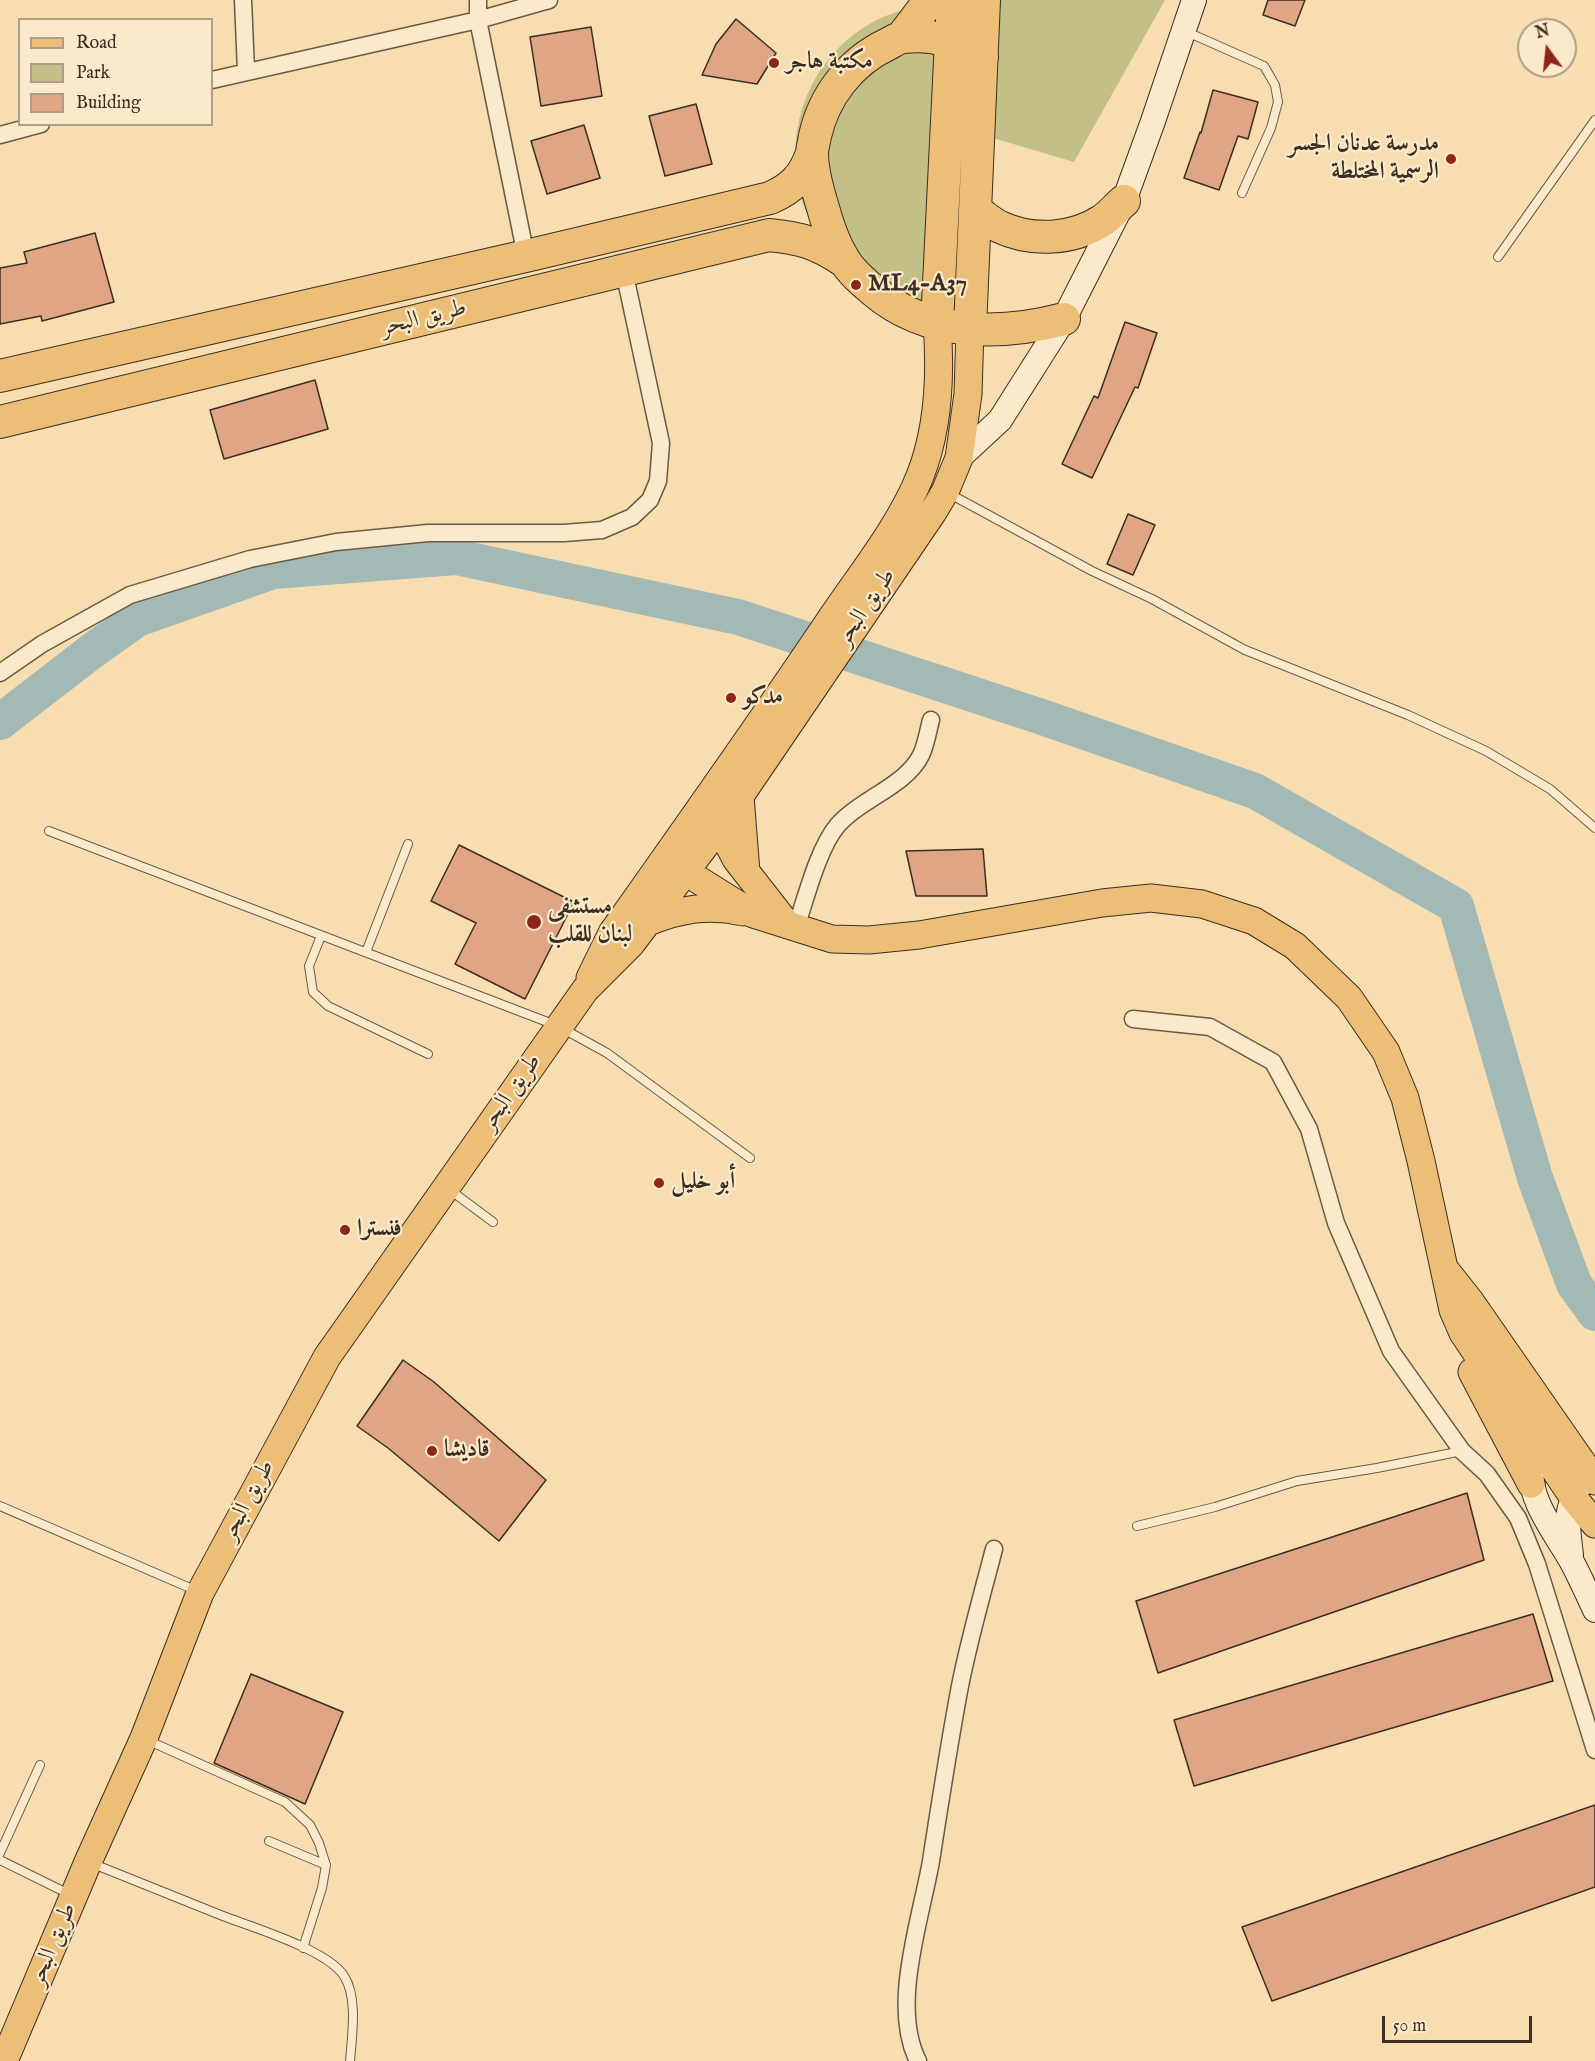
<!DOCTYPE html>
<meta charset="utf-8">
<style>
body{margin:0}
#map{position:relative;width:1595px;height:2061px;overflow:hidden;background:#f7ddaf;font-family:"IM FELL English",serif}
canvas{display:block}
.legend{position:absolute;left:18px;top:18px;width:195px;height:108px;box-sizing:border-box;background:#fae9cb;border:2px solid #ae9e87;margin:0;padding:8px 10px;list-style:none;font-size:18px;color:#3c2e21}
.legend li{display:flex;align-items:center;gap:12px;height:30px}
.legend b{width:30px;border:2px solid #ae9e87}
.north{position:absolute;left:1517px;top:18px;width:60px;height:60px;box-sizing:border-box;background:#fae9cb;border:2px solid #ae9e87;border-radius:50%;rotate:345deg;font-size:16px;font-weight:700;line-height:24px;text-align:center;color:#3c2e21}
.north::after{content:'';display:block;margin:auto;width:21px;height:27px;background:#8f2418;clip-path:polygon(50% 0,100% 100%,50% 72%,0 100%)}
.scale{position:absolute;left:1382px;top:2016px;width:150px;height:27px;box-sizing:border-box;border:3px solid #3c2e21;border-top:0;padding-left:8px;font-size:18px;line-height:21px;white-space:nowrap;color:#3c2e21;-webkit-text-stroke:4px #fae9cb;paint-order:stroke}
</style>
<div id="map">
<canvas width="1595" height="2061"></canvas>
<ul class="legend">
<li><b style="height:8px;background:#ecbe78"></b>Road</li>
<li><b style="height:16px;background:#c2bf87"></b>Park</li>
<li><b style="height:16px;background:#dfa585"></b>Building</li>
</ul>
<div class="north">N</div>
<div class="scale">50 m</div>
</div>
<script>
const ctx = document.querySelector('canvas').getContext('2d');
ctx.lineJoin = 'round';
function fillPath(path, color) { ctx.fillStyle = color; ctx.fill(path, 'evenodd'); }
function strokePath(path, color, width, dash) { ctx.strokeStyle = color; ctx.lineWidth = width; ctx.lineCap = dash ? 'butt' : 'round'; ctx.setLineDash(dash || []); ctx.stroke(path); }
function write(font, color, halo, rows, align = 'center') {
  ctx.font = font + ' "IM FELL English",Amiri,serif'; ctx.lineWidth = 4.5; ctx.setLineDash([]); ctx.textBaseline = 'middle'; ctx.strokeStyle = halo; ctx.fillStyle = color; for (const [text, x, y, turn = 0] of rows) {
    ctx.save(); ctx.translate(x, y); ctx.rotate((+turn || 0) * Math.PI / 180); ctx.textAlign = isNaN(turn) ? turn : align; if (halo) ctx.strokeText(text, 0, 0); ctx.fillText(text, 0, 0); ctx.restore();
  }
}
fillPath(new Path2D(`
 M956 0H1165L1074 162 956 127 934 303C922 302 905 301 894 294 880 284 867 270 854 258 842 248 817 230 810 218 802 206 798 189 797 175 788 114 818 52 873 22 899 8 928 4 956 0Z`), '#c2bf87');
strokePath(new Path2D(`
 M0 722 92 651 137 619 273 571 456 557 738 617 1042 717 1255 791 1456 906 1535 1178 1574 1284 1595 1313`), '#a2b9b6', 36);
const building = new Path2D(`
 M1268 0H1305L1295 26 1263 15Z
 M736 19 776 53 757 84 702 75 716 44Z
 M591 27 602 96 541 106 530 37Z
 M1213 90 1258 102 1248 139 1238 136 1219 190 1184 178 1200 132 1201 133Z
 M696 104 712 164 665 176 649 116Z
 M584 125 600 178 547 194 531 141Z
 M95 233 114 302 42 321 41 316 0 324V268L27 263 24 252Z
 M1125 322 1157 333 1138 388 1135 387 1092 478 1062 464 1094 396 1098 398Z
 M315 380 328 429 224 459 210 410Z
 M1128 514 1155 525 1133 575 1107 564Z
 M459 845 574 902 525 999 455 964 476 923 431 901Z
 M983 849 987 896H916L906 851Z
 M403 1360 434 1382 546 1480 499 1541 388 1448 357 1426Z
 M1467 1493 1484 1560 1158 1673 1136 1601Z
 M1533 1614 1553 1681 1194 1786 1174 1720Z
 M251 1674 343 1712 305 1804 214 1763Z
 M1595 1805V1887L1272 2001 1242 1927Z`);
fillPath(building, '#dfa585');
strokePath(building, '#3c2e21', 1.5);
const lane = new Path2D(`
 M1187 32 1264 66 1275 85 1278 102 1271 128 1242 193
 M1498 257 1595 120
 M948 493 1092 571 1152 599 1245 650 1408 715 1486 751 1550 789 1595 828
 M49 831 558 1026 607 1053 750 1158
 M321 936 309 966 313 992 328 1006 428 1054
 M366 952 408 844
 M450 1190 493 1222
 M0 1506 197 1591
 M1137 1526 1215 1507 1297 1481 1377 1468 1462 1451
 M147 1740 285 1802 310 1825 319 1843 326 1865 322 1888 303 1948
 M269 1841 326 1865
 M0 1853 40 1765
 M0 1860 71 1895
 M91 1863C135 1881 179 1898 223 1916 252 1927 328 1950 344 1976 358 1997 352 2036 350 2061`);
const street = new Path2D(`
 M243 0 246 71
 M478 0V20L526 256
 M212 80 478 20 549 0
 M0 135 41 124
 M0 673 42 644 130 595 250 559 336 542 428 533H564L602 530 632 517 650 500 658 481 661 443 624 271
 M796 927C806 898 818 849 837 826 860 799 906 786 921 755 926 745 928 731 931 720
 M1133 1019 1210 1027 1273 1062 1309 1129 1336 1223 1391 1351 1462 1451 1487 1474 1518 1518 1537 1564 1595 1750
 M918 2061C890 2006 921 1919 931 1861 940 1803 949 1744 960 1686 969 1640 982 1595 994 1549`);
const secondary = new Path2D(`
 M959 458 1000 420 1064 319 1124 201 1152 124 1194 0
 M1532 1466C1526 1499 1558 1536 1573 1564 1581 1579 1588 1595 1595 1610
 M1571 1555C1567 1520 1564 1514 1581 1482`);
const primary = new Path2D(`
 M740 796 746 872
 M719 827 736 859 786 923
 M665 859 753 914 832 939 869 940 919 935 1102 903 1151 898 1202 904 1254 921 1295 946 1349 998 1386 1052 1405 1098 1421 1161 1453 1310 1463 1333 1573 1497 1595 1524
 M648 922C680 909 709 904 743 912
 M590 978 612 933C685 830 758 727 828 623 858 578 901 525 920 476 939 428 941 375 937 324
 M1447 1272 1470 1301 1595 1481
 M1472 1372 1531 1484
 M4 2061 88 1862 144 1738 200 1593 327 1357 585 990 631 944 719 827 933 512 945 492 959 458 968 394 970 329`);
const highway = new Path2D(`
 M902 37 930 0
 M982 57C956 43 936 33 905 37 899 37 894 41 888 44 850 62 824 96 815 136 814 142 812 149 812 154 812 172 818 191 823 208 828 226 833 242 843 258 850 271 863 282 874 291 927 336 999 336 1064 319
 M976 211C984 216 991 223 1000 227 1032 242 1073 240 1103 220 1110 215 1117 207 1124 201
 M937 324 953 0
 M970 329 984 0
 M0 376 526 256 770 198C793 188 804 176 812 153
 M0 422 769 235C801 238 817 243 844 261`);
strokePath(lane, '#6b5a44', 10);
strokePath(street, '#6b5a44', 19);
strokePath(secondary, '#3c2e21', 26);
strokePath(primary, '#3c2e21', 29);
strokePath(highway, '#3c2e21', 34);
strokePath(lane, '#fae9cb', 8);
strokePath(street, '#fae9cb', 16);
strokePath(secondary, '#fae9cb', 24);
strokePath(primary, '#ecbe78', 27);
strokePath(highway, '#ecbe78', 32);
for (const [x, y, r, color] of [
 [774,63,6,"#8f2418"],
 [1451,159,6,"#8f2418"],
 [856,285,6,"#8f2418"],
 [731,698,6,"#8f2418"],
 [534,922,8,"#8f2418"],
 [659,1183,6,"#8f2418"],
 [345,1230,6,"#8f2418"],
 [432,1451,6,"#8f2418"]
]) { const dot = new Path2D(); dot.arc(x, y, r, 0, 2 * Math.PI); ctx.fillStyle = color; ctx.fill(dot); strokePath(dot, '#fae9cb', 2); }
write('bold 24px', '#3c2e21', '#fae9cb', [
 ["مكتبة هاجر",786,63],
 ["مدرسة عدنان الجسر",1439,145,"right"],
 ["الرسمية المختلطة",1439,173,"right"],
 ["ML4-A37",868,285],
 ["مدكو",743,698],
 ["مستشفى",548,908],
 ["لبنان للقلب",548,936],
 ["أبو خليل",671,1183],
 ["فنسترا",357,1230],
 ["قاديشا",444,1451]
], 'left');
write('24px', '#3c2e21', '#fae9cb', [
 ["طريق البحر",424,319,-14],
 ["طريق البحر",867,608,-56],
 ["طريق البحر",512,1093,-55],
 ["طريق البحر",249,1501,-62],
 ["طريق البحر",54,1945,-67]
]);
</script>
